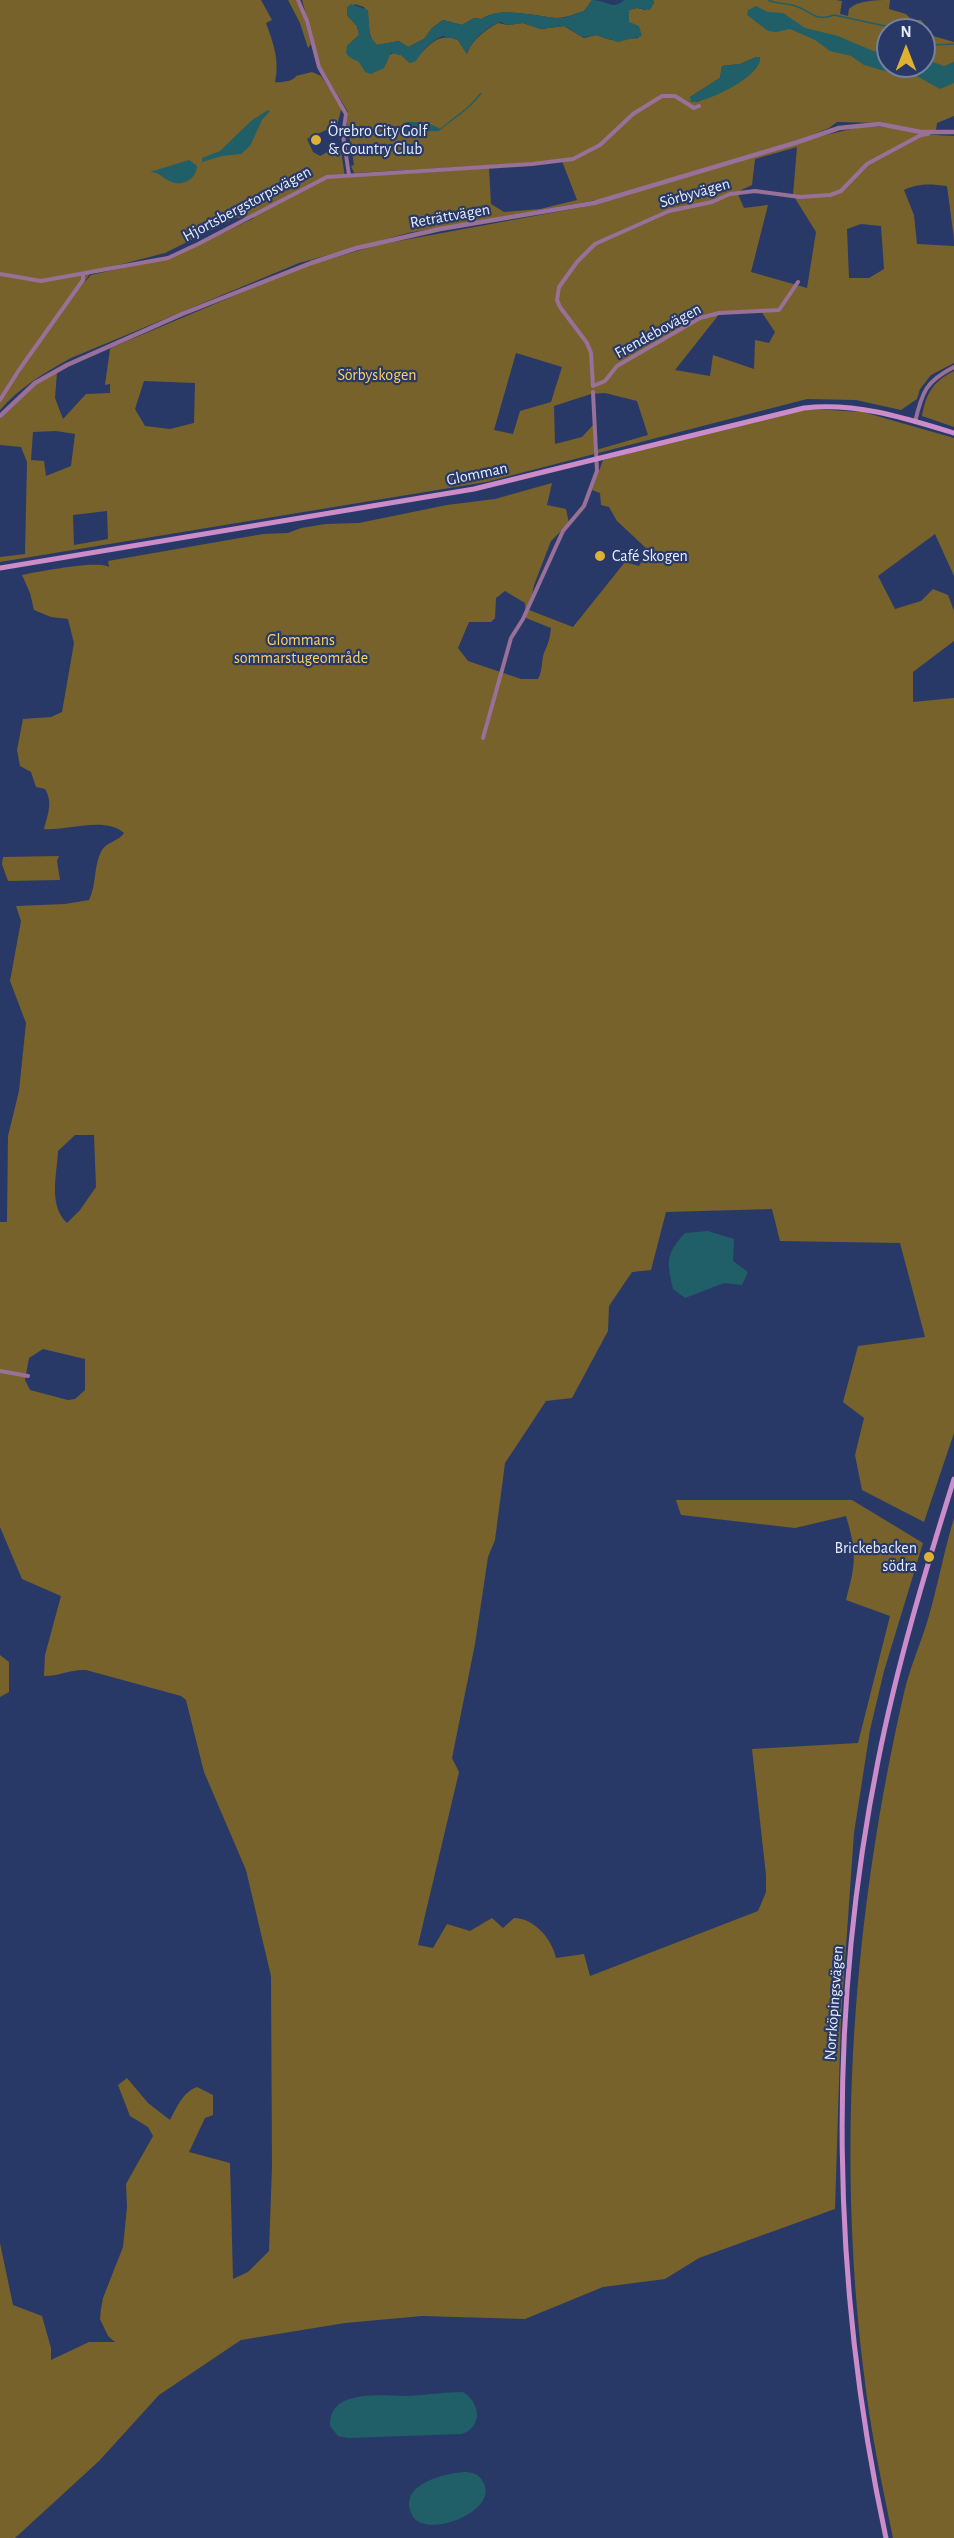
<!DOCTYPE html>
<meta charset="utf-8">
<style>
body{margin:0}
#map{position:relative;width:954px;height:2538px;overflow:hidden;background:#293967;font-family:"Alegreya Sans",sans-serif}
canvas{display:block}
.north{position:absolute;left:876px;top:18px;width:60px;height:60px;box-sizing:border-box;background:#293967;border:2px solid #7581a4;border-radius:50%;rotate:0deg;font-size:16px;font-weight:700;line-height:24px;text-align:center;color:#e6edff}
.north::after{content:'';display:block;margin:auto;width:21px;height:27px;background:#deb133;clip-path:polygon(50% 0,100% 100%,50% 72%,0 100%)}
</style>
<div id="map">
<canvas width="954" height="2538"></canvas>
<div class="north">N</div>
</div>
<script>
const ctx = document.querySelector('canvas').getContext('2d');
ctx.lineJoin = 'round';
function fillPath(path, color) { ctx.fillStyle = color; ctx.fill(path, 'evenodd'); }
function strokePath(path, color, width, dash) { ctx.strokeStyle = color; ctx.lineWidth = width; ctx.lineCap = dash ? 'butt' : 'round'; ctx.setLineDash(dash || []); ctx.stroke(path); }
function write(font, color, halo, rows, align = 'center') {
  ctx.font = font + ' "Alegreya Sans",sans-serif'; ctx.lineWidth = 4.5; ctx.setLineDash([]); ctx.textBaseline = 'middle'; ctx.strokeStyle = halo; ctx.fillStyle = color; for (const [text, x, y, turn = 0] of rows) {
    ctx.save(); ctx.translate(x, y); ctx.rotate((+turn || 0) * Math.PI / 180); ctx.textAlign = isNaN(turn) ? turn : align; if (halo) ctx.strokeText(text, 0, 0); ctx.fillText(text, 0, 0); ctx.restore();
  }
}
fillPath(new Path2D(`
 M0 0H261L272 20 266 23C273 42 280 61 275 82 281 83 294 81 296 76L312 72 321 76 342 107 337 125 307 139 313 152 320 156 331 150 341 151 345 177 489 168 491 204 504 212 540 209 577 200 562 161 354 173 351 166 354 165 349 134 346 133 348 112 320 66 302 0H592L584 11C574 14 567 18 556 18 536 16 498 6 482 19L474 18 462 25 443 20 432 28 424 39 408 47 399 41 377 45C364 34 373 19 364 7L355 4 347 15 357 26 359 35 347 46 361 64H386L389 55 394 53 401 55 410 63C426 51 435 30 458 40L467 54C471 41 486 29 498 23L508 25 523 23 541 29 564 26 584 38 596 35 611 40 639 38 629 22V10L637 8 645 10 654 3 653 0H836L842 1 840 14 848 16 849 9C858 0 878 0 890 0L889 9 906 14 912 20H921L927 28 926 34 954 42V116L937 123 936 130 922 131 880 123 837 122 829 128 804 138 603 199 408 233 299 263 71 358C44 373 20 387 0 410V401L10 382 0 397ZM888 30H924V66H888ZM756 57 760 58C742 86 727 89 697 102L690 97 720 78 722 66 740 64ZM250 217 254 218 175 256 91 275 83 284 91 272 165 253 235 218Z
 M288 0H296L304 17 311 44 308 48 300 23Z
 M864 126C894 126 923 136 954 136V239L947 186C931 184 918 183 904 190L914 215 917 244 954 246V363L931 375 920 389 917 399 901 410 856 400 807 399 486 482 0 562V557L25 554 27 462 21 447 0 445V419L39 382 57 372 55 398 63 419 86 394 110 393V384L105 385 110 349 113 347 300 268 377 245 594 205 826 135ZM797 147 793 195 816 232 807 288 751 272 768 205 744 208 737 192 752 185 755 159ZM861 224 881 226 884 269 869 278H849L847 229ZM761 311 775 332 769 343 755 340 754 369 713 355 710 376 675 370 717 317 718 313ZM516 353 562 367 551 402 520 411 513 434 494 430ZM144 381 195 383 194 423 170 429 145 426 135 409ZM605 393 637 401 648 435 596 450 593 425 582 437 555 444 554 406 591 394ZM56 431 75 434 71 466 46 476 44 461 31 460 33 432ZM107 511 108 539 74 545 73 515Z
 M954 371V427L922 416C926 394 933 381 954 371Z
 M811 409 863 412 954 438V576L935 534 878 576 895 609 921 601 933 589 948 595 954 611V641L913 672V702L954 698V1433L924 1522 862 1490 855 1455 864 1418 843 1402 858 1346 925 1337 900 1243 780 1241 772 1209 666 1212 651 1270 632 1272 609 1306 608 1331 572 1398 546 1401 505 1463 495 1540 488 1557 475 1644 452 1758 459 1772 418 1945 433 1948 447 1924 470 1931 492 1918 503 1928 514 1918C534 1918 552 1939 556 1958L584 1954 590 1976 758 1911 766 1892V1875L752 1749 858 1743 890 1616 846 1600C856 1563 857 1553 846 1516L795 1528 681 1515 676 1500H852L923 1543 884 1671 870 1730 854 1833 841 2017 835 2209 699 2258 665 2279 603 2287 525 2319 422 2316 345 2323 241 2340 159 2395 99 2461 15 2538H0V2243L13 2305 42 2316 51 2348V2360L89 2342H115L108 2336 100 2319 101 2309 103 2298 123 2247 127 2207 126 2184 153 2136 148 2127 130 2116 118 2085 127 2078 148 2103 170 2120C177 2107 183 2092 197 2087L213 2095V2115L205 2118 189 2152 230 2163 233 2279 248 2272 269 2251 272 2166 271 1976 246 1870 204 1772 186 1700 181 1696 86 1670C71 1669 59 1676 44 1676L45 1655 61 1596 22 1579 0 1527V1222H7L8 1136 19 1091 26 1023 10 981 21 921 16 906 65 904 89 900C97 884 93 866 102 850 107 842 119 841 124 833 105 816 67 831 44 829 48 814 53 802 45 789L36 787 31 772 20 766 17 750 23 719 51 717 62 712 74 643 68 619 51 617 34 610 30 593 22 575C38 572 97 560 109 567L108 561 263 534 288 533 301 528 326 524 359 523 447 505 495 499 552 483 547 505 566 509 569 523 551 541 534 585 529 610 573 627 625 562 639 566 648 550 617 521 609 507 601 505 600 493 592 490 603 460 769 417ZM505 591 525 603 526 618 551 628C550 639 548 644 544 653 541 662 543 670 538 679H521L468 661 458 648 469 622H491L495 618 496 598ZM75 1135H94L96 1187 80 1210 67 1223C48 1205 57 1175 58 1151ZM43 1349 85 1359V1390L75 1399 68 1400 30 1390 25 1380 29 1358Z
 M59 856 57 861 60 880 8 881 2 864 3 857Z
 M954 1518V2538H893C882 2484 870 2429 864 2374 836 2147 853 1915 904 1693 910 1667 921 1643 928 1619 938 1585 944 1551 954 1518Z
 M0 1655 9 1662V1692L0 1697Z`), '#77622b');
fillPath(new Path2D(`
 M592 0C606 0 613 11 624 0H653L654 3 650 10 636 8 629 10V22L639 26 642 36 618 42 596 35C576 40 580 33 564 26L541 29 523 23 508 25 500 22C487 26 470 42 467 54L458 40 443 36C430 41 423 50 416 61L410 63 401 55 391 53 384 68 371 74 365 72 359 62 349 57 346 53 347 46 359 35 357 26 347 15V7L351 4 368 10 370 37 377 45 399 41 408 47 424 39 432 28 443 20 462 25 474 18 482 19C498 6 536 16 556 18 567 19 574 14 584 11Z
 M756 6 768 12 783 13 805 28 838 36 873 51 888 54V66H924V59L944 66 954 62V83L940 89 915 75 885 71 864 65 851 56 830 51 815 40 790 29 776 32 768 31 747 15 748 10Z
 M756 57H760C764 75 707 103 691 102L690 97 720 78 722 66 740 64Z
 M480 93H482C470 110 454 118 439 131L403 132 402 127 406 122C417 122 431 122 440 129 454 116 469 109 480 93Z
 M268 110 270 111 262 120 250 146 241 154 222 156 202 162V158L220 151 251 121Z
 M189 160 197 166C197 178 183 187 172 182 163 179 160 172 150 172Z
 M708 1231 734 1239 733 1261 748 1272 742 1285 724 1283 685 1298 673 1289C667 1261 665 1255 685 1233Z
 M463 2392C481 2403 483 2428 461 2434L348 2438 338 2436 330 2426C328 2388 384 2396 407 2396 426 2395 445 2392 463 2392Z
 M464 2472C472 2472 479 2474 483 2482 500 2510 431 2538 414 2518 394 2486 441 2474 464 2472Z`), '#205f68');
strokePath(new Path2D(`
 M768 0C777 4 783 3 792 5 810 9 814 23 834 15L904 30
 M924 35 929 36 932 45 954 44`), '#205f68', 1.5);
strokePath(new Path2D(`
 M298 0 307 21 319 67 346 114 343 135 349 175
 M0 274 41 281 168 258 198 244 327 177 532 164 573 159 600 145 633 114 662 96H675L694 108 699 106
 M798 282 779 310 719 313 700 318 617 366 605 381 593 386 591 353 587 343 560 307 557 300 559 287 577 262 595 244 669 211 712 202 730 194 755 191 800 197 830 195 841 191 867 164 921 135 928 134
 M0 400 19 370 83 280V274
 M915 422C922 392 926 381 954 367
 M483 738 511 638 523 619 563 531 584 506 597 471 593 392
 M0 1371 28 1376`), '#997097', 4);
strokePath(new Path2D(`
 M0 416 35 383 67 365 182 314 311 263 357 248 440 229 594 203 798 142 839 128 879 124 921 132H954`), '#997097', 4.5);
strokePath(new Path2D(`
 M0 568 474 489 804 408C856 402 905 418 954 433
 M886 2538C831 2283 827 2017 878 1761 897 1665 925 1572 954 1479`), '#cc8cca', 5);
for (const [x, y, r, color] of [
 [316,140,6,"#deb133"],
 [600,556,6,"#deb133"],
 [929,1557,6,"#deb133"]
]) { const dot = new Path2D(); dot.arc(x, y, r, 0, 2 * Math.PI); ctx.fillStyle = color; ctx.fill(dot); strokePath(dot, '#293967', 2); }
write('16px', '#e6edff', '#293967', [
 ["Örebro City Golf",328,131],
 ["& Country Club",328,149],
 ["Café Skogen",612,556],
 ["Brickebacken",917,1548,"right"],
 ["södra",917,1566,"right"]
], 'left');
write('16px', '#e6edff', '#293967', [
 ["Sörbyvägen",695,193,-16],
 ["Hjortsbergstorpsvägen",247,204,-28],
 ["Reträttvägen",450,216,-10],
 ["Frendebovägen",658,331,-29],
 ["Glomman",477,474,-12],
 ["Norrköpingsvägen",834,2003,-86]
]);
write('16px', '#fcd162', '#293967', [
 ["Sörbyskogen",377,375],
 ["Glommans",301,640],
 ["sommarstugeområde",301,658]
]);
</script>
